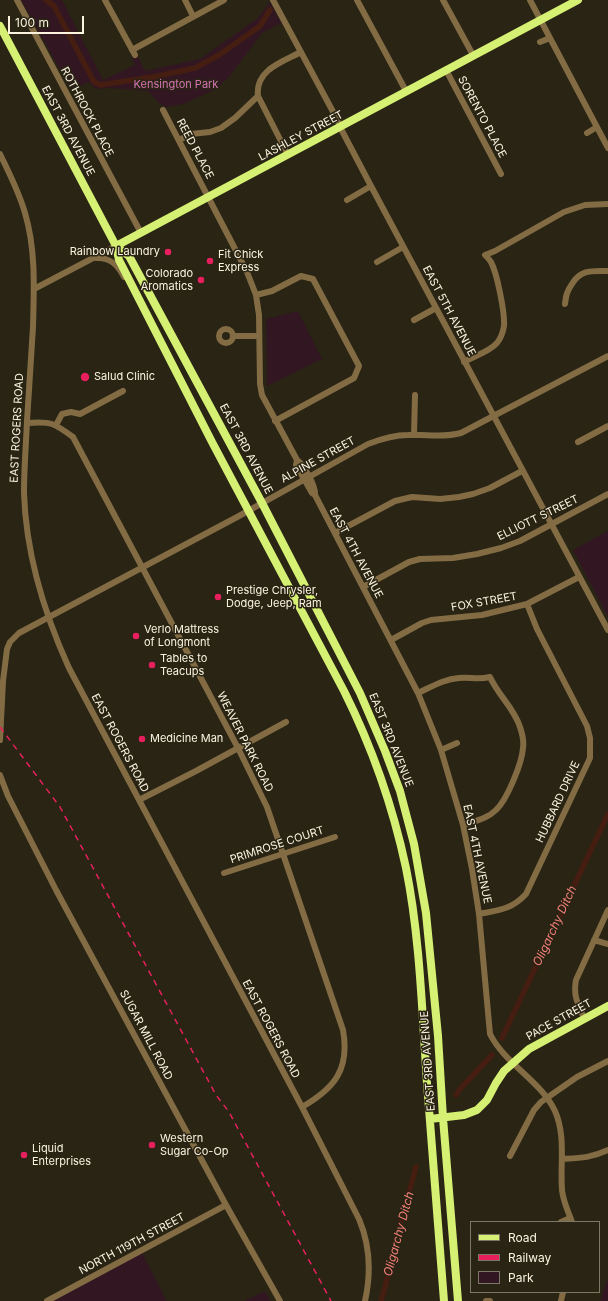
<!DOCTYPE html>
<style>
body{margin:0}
#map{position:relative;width:608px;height:1301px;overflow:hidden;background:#292414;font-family:Inter,sans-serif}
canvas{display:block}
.legend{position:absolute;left:470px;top:1221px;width:130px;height:72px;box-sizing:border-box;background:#292414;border:1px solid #7d7765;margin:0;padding:5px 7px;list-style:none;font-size:12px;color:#fcf3df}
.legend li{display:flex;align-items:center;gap:8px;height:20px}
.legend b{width:20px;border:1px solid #7d7765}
.scale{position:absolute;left:8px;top:16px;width:76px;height:18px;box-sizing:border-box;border:2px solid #fcf3df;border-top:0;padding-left:5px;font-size:12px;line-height:14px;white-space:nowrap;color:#fcf3df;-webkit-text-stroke:3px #292414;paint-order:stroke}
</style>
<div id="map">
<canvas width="608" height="1301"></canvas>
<ul class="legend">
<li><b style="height:5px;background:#d5f072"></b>Road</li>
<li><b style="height:5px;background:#e7205d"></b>Railway</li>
<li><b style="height:11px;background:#321723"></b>Park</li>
</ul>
<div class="scale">100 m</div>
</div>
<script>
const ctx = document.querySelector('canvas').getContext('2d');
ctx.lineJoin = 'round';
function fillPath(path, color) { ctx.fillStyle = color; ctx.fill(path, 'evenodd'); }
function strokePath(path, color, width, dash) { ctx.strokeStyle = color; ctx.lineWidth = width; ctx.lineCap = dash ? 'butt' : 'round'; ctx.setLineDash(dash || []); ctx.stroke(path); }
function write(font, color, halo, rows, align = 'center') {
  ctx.font = font + ' Inter,sans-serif'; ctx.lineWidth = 3; ctx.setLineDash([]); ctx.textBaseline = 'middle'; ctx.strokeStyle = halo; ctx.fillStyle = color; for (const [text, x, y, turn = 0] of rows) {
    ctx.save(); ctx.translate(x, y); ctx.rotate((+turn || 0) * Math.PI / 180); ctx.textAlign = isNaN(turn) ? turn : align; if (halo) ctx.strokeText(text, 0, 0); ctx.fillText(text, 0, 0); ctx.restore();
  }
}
fillPath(new Path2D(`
 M21 0H62L103 80 135 65 132 58 137 55 145 71 200 59 258 18 270 2 281 23 262 33 229 77 214 90 183 104 166 107 159 103 148 91 111 88 96 89 89 82 72 91Z
 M298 311 322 359 267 386 266 319Z
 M608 531V617L573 550Z
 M142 1253 167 1301H53Z
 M608 1278V1301H600Z
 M265 1291 271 1301H244Z`), '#321723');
strokePath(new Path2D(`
 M46 0 54 6 94 82 100 85 153 77 195 68 219 55 260 26 270 10
 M502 1038 608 814
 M456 1095 460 1089 492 1055
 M381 1301 386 1284 392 1254 416 1167`), '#451d11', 5.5);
strokePath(new Path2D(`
 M17 0 141 233
 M105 0 135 55
 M185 0 193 16
 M273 0 338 121 340 127 371 186 608 630
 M357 0 406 91
 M443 0 473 55
 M530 0 608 148
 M540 42 550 38
 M132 50 224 0
 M446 70 501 174
 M258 96 288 155
 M163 110 247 272 256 295 259 315 260 384 262 395 297 460 296 465 312 493 315 495 418 693 441 750 463 825 472 869 479 914 490 1034C505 1064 541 1081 555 1111 566 1136 560 1163 562 1190 563 1201 568 1211 572 1222
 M587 133 597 127
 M179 140 191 134 210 132 221 128 235 118 258 96C255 70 282 62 301 52
 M0 154C9 173 19 192 25 213 36 250 34 288 33 327 31 358 29 389 27 421 26 445 24 469 24 493 26 555 44 613 69 668L302 1107 359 1219C370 1245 371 1274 365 1301
 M347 200 371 186
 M96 258C110 257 118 265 124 277
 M377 262 403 247
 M34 289 116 246
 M256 295 272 291 301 276 313 279 359 366 354 378 275 421
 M565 304C566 295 567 291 572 284 581 269 592 271 608 271
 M414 320 436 308
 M219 336a7 7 0 1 1 14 0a7 7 0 1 1-14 0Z
 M233 336H259
 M464 362C474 356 489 352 497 343 501 338 503 332 504 326 505 313 497 273 491 262 489 259 487 257 485 255L495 251 564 212 585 205 608 204
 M27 423C51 421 54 423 73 437L238 748 267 807 343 1030C350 1069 335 1088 302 1107
 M56 425 62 414 71 412 80 414 123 391
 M414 435 415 395
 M578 442 608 426
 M297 460C304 464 316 487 315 495
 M335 533 395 501 412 497 440 499 459 497 473 494 490 488 522 471
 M363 587 409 562 420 559 453 558 477 554 501 548 520 541 608 494
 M391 640 422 623 431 620 482 615 527 604 579 577
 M418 693C431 687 444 679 459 678 471 677 478 680 490 677 498 695 514 708 520 727 522 733 524 742 523 748 522 763 507 800 496 810 487 819 474 821 463 825
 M0 740 3 681 7 649 10 642 19 633 239 516 368 444C381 439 394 435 408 435 426 434 443 438 461 433L608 356
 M441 750 457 743
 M0 775 8 796 56 890 226 1205 280 1301
 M139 800 196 771 286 722
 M224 873 335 837
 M479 914C499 910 511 910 526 894L590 758V738L587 726 537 629 527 604
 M594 940 608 944
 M584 1018C578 1004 573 996 576 980L608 910
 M510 1156 534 1110 541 1102 577 1077 608 1061
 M562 1159C580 1158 591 1158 608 1150
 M561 1222 570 1218
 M47 1301 226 1205
 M486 1301H490
 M561 1301 563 1292`), '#836c44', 6);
strokePath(new Path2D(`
 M0 26 116 246 119 260 212 442 344 691C372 747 393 807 406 868 420 937 422 1012 427 1083 432 1155 438 1228 444 1301
 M116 246 129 256 262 503 360 693 385 751 400 791 414 844 426 913 438 1036 443 1118 458 1301
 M116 246 578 0
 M430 1119 464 1115 477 1110 487 1100 496 1083 504 1071 529 1049 608 1006`), '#d5f072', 8);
strokePath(new Path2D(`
 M0 727 60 807 216 1095 229 1112 331 1301`), '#e7205d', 1.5, [6, 5]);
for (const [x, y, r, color] of [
 [168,252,4,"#e7205d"],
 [210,261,4,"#e7205d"],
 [201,280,4,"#e7205d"],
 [85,377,5,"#e7205d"],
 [218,597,4,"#e7205d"],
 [136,636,4,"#e7205d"],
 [152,665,4,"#e7205d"],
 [142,739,4,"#e7205d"],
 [152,1145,4,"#e7205d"],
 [24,1155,4,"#e7205d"]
]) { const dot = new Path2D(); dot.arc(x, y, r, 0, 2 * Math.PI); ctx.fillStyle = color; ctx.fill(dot); strokePath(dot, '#292414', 1.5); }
write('11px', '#d572b3', '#292414', [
 ["Kensington Park",176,85]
]);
write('11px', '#fcf3df', '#292414', [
 ["ROTHROCK PLACE",87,112,62],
 ["SORENTO PLACE",482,117,62],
 ["EAST 3RD AVENUE",68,131,62],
 ["LASHLEY STREET",301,136,-28],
 ["REED PLACE",195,149,62],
 ["EAST 5TH AVENUE",449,311,62],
 ["EAST ROGERS ROAD",17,428,-87],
 ["EAST 3RD AVENUE",246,449,62],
 ["ALPINE STREET",318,460,-29],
 ["ELLIOTT STREET",538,518,-26],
 ["EAST 4TH AVENUE",356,553,62],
 ["FOX STREET",484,602,-10],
 ["EAST 3RD AVENUE",391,740,68],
 ["WEAVER PARK ROAD",245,742,63],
 ["EAST ROGERS ROAD",120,743,62],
 ["HUBBARD DRIVE",558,802,-65],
 ["PRIMROSE COURT",277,845,-18],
 ["EAST 4TH AVENUE",477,854,78],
 ["PACE STREET",559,1020,-29],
 ["EAST ROGERS ROAD",271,1029,62],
 ["SUGAR MILL ROAD",146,1035,62],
 ["EAST 3RD AVENUE",428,1061,-94],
 ["NORTH 119TH STREET",132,1244,-28]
]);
write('11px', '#fcf3df', '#292414', [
 ["Rainbow Laundry",160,252,"right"],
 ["Fit Chick",218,255],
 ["Express",218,268],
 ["Colorado",193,274,"right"],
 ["Aromatics",193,287,"right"],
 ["Salud Clinic",94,377],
 ["Prestige Chrysler,",226,591],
 ["Dodge, Jeep, Ram",226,604],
 ["Verlo Mattress",144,630],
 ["of Longmont",144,643],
 ["Tables to",160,659],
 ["Teacups",160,672],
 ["Medicine Man",150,739],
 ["Western",160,1139],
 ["Sugar Co-Op",160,1152],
 ["Liquid",32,1149],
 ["Enterprises",32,1162]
], 'left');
write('italic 12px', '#f17f78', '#292414', [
 ["Oligarchy Ditch",555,926,-65],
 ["Oligarchy Ditch",399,1234,-75]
]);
</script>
